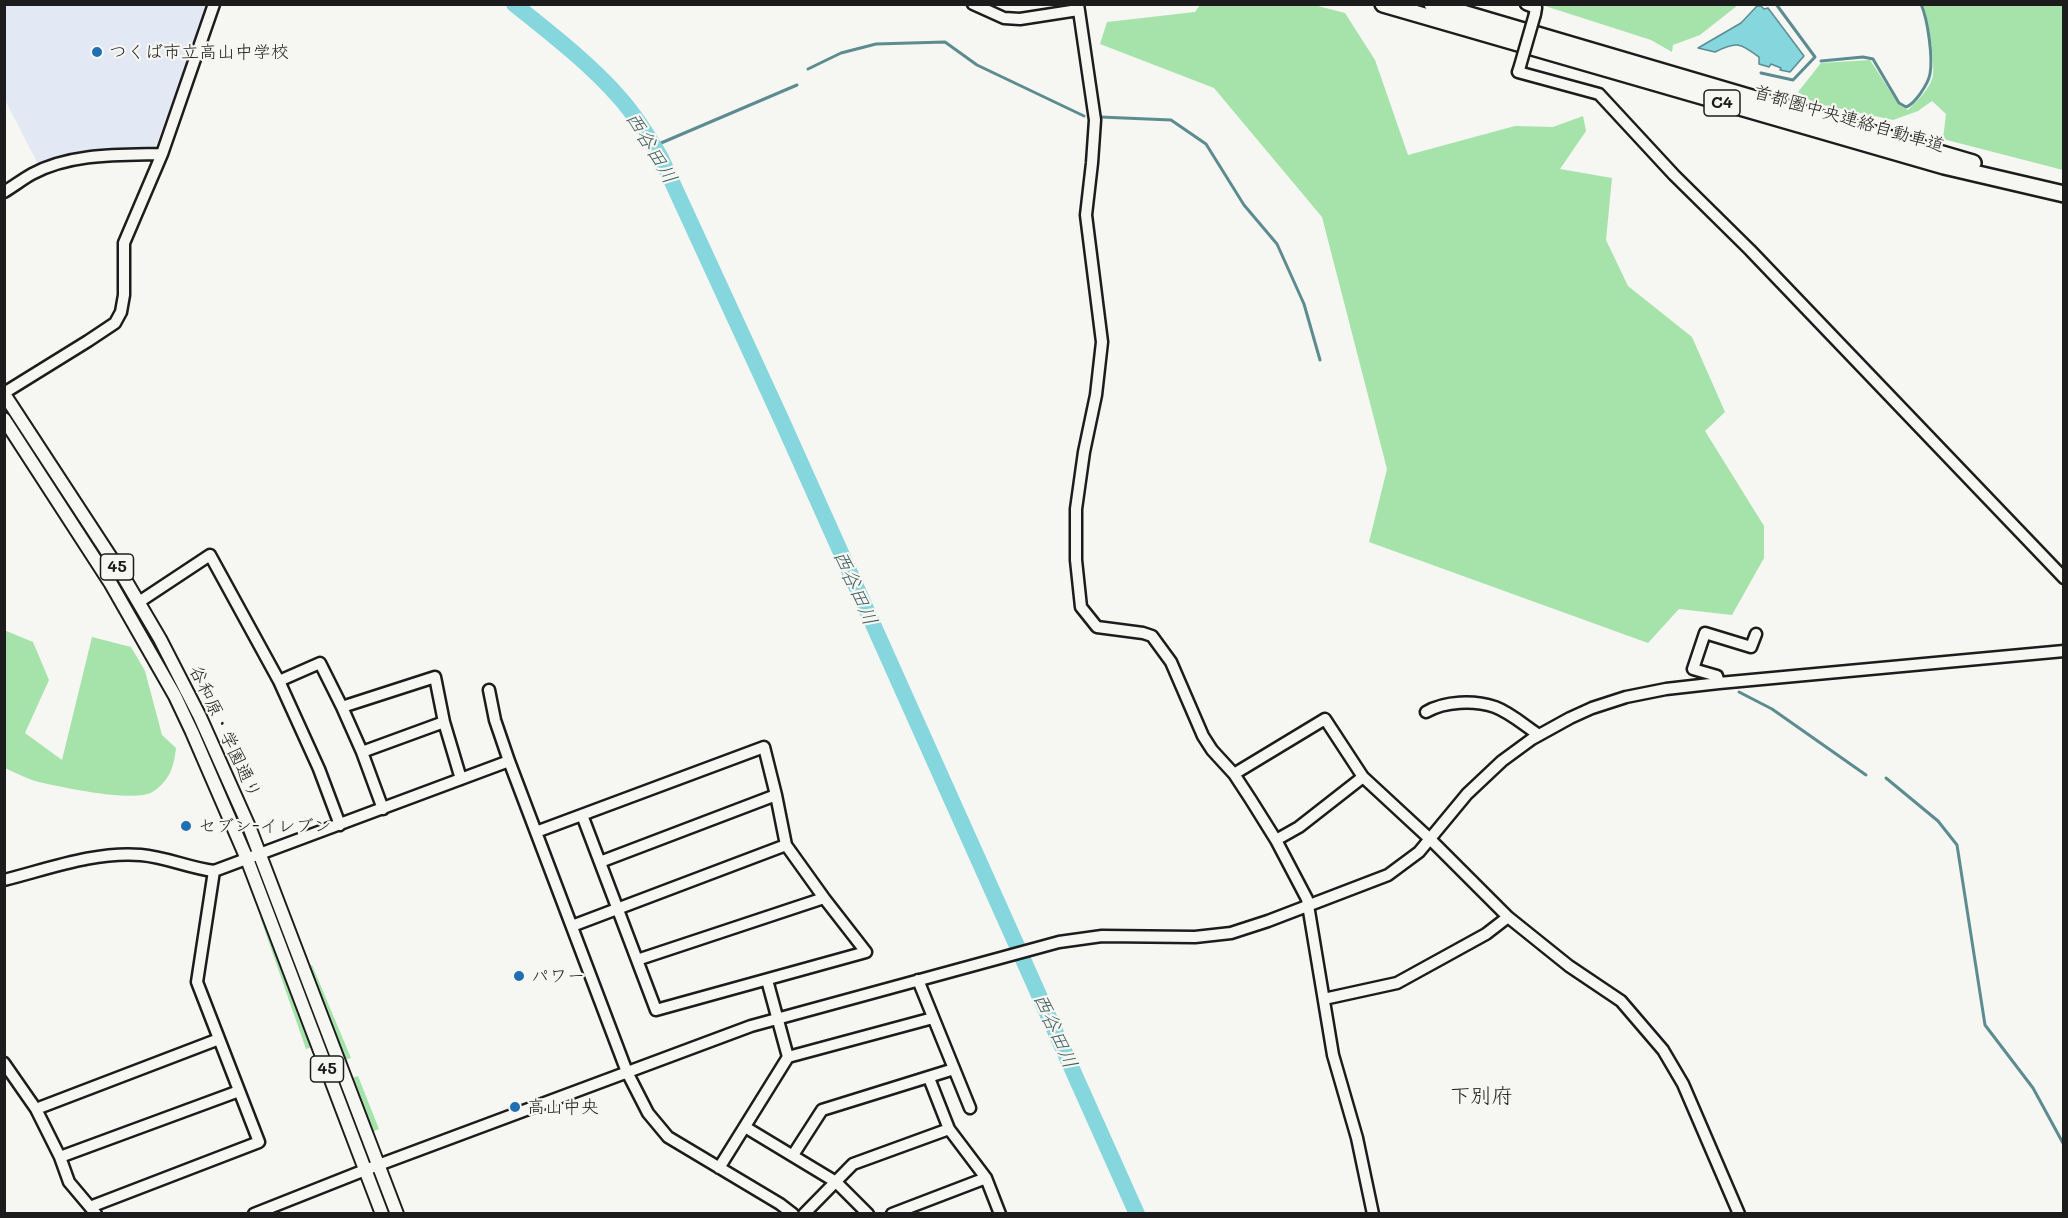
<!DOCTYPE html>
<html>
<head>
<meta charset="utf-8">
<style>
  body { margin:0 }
  #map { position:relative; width:2068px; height:1218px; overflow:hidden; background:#f6f6f2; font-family:Mali,sans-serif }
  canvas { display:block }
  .frame { position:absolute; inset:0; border:6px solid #1c1c1c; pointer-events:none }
</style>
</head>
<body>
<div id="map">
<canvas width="2068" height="1218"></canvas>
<div class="frame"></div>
</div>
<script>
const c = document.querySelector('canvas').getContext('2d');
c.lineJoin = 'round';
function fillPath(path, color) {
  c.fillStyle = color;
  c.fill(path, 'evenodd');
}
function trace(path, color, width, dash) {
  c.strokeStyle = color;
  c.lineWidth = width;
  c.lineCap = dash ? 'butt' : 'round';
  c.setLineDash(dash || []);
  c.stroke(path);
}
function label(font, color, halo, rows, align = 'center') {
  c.font = font + ' Mali,"Klee One",sans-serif';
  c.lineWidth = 4.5;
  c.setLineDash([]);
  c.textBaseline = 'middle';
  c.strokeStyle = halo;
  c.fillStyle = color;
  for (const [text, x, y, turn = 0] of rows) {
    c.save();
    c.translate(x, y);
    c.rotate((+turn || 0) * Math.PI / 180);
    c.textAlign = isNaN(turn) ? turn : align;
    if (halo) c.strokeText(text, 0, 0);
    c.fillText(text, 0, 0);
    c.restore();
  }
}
fillPath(new Path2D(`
  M4 5H208L154 151 40 168 5 100Z`), '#e3e9f4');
fillPath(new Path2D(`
  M1200 5 1310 4 1345 13 1375 60 1408 155 1515 126 1553 127 1583 116 1586 131 1560 169 1612 178 1606 240 1628 286 1692 337 1725 412 1705 431 1764 526V558L1732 615 1679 609 1648 643 1369 542 1387 469 1322 217 1214 88 1100 44 1107 22 1195 12Z
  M1542 5 1738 4V5L1700 35 1673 45 1672 52 1651 40Z
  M1923 5H2063V170L1943 139 1946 114 1932 101 1918 111 1893 120 1814 103 1798 92 1821 63 1870 60 1899 105 1908 110C1917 101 1931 88 1933 75 1935 62 1928 17 1923 5Z
  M4 630 33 642 49 680 25 733 62 760 92 637 131 647 145 671 162 735 176 748C174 766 170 780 154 791 136 804 62 787 39 782 27 779 16 773 5 768Z
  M262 916 312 1047 306 1049 260 917Z
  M312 965 351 1058 345 1060 309 966Z
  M358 1076 379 1129 372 1132 351 1078Z`), '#a5e3aa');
const water = new Path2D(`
  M1757 6H1761L1764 9 1768 8 1804 56 1790 72 1780 70 1781 68 1771 64 1769 67 1759 64V57C1739 43 1737 41 1715 52L1698 48 1741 23Z`);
fillPath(water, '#86d7dd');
trace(water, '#5c8c90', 1.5);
trace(new Path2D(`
  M1821 61 1863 57 1873 59 1899 103 1906 107C1915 104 1928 84 1930 74 1933 58 1928 20 1921 4
  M808 69 841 53 876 44 945 42 977 65 1084 116
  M1761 73 1793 80 1815 57 1776 4
  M1100 117 1171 120 1206 144 1244 205 1277 244 1304 304 1320 360
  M654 146 797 85
  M1739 692 1772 709 1866 775
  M1886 778 1938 821 1957 845 1985 1025 2033 1088 2064 1145`), '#5c8c90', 3);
trace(new Path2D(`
  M514 4C550 33 588 62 619 97 635 115 649 137 661 158L782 421 1137 1214`), '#86d7dd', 16);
const minor = new Path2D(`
  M973 4 1004 18 1020 19 1078 10
  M1078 4 1095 120 1092 163 1086 215 1102 342 1096 395 1084 452 1076 509V560L1081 607 1097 627 1143 633 1152 636 1171 662 1203 736 1212 750 1234 774 1251 800 1276 840 1307 899 1333 1055 1357 1138 1373 1214
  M1526 4 1536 8 1535 14
  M1520 66 1518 72 1599 94 1674 175 1750 250 2064 578
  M4 192C14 186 23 179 32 174 71 153 119 155 162 154
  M4 393 88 341 115 323 121 312 124 295V243L162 154 214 4
  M139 602 210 555 279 681
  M1719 683 1717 676 1693 669 1705 633 1751 647 1756 634
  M489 690 495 720 509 761
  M1426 712C1445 701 1474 700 1495 707 1511 713 1525 726 1539 735
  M362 752 444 722
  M1234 774 1325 719 1363 777 1430 839 1508 917 1569 966 1621 1001 1663 1050 1683 1084 1739 1214
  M383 809 362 752 342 707 435 677 444 722 461 779
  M582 815 656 1010 866 952 824 898
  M340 825 319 769 279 681 320 663 342 707
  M536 832 764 747 776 795 600 862
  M1276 840 1299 827 1363 777
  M4 880C48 869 96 851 141 855 166 857 189 868 214 871L509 761 627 1072 648 1113 668 1137 780 1204 793 1214
  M572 926 786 845 776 795
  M637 960 824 898 786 845
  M767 980 788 1057
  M918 980 970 1108
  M1324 999 1397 983 1486 934 1508 917
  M4 1063 36 1109 60 1157 69 1182 96 1214
  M929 1078 949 1129 986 1178 1000 1214
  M36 1109 219 1039
  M745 1127 836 1182 868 1214
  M793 1155 822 1110 954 1069
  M60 1157 239 1091
  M719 1168 788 1057 933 1018
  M90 1207 259 1142 197 982 214 871
  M254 1214 365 1170 751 1026 1059 942 1102 936 1195 937 1231 933 1268 921 1388 875 1419 852 1467 794 1502 761 1532 739 1570 718 1592 708 1626 697 1666 689 1719 683 2064 651
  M804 1214 853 1164 949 1129
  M892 1214 986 1178`);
const major = new Path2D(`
  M4 394 123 576 160 639 200 717 250 829 397 1214
  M4 419 111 584 175 696 192 732 247 859 382 1214`);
const highway = new Path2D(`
  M1383 4 1944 166 2064 194
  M1432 4 1973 163`);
trace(minor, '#1c1c1c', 15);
trace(major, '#1c1c1c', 16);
trace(highway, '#1c1c1c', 20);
trace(minor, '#f6f6f2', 10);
trace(major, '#f6f6f2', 12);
trace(highway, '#f6f6f2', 15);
const minorBridge = new Path2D(`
  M1520 66 1535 14`);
trace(minorBridge, '#1c1c1c', 15, []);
trace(minorBridge, '#f6f6f2', 10);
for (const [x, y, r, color] of [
  [97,52,6,"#1f6fb2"],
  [186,826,6,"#1f6fb2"],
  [519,976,6,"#1f6fb2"],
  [515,1107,6,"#1f6fb2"]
]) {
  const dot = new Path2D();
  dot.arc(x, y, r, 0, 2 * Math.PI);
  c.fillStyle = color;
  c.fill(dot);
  trace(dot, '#f6f6f2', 2);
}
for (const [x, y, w] of [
  [1722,103,36],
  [117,567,33],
  [327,1069,33]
]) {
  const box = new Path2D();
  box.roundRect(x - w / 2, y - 13, w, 26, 4.5);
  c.fillStyle = '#f6f6f2';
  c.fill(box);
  trace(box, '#1c1c1c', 1.5);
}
label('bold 16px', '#1c1c1c', null, [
  ["C4",1722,103],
  ["45",117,567],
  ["45",327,1069]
]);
label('18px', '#1c1c1c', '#f6f6f2', [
  ["つくば市立高山中学校",109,52],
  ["セブン-イレブン",198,826],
  ["パワー",531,976],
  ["高山中央",527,1107]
], 'left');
label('18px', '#1c1c1c', '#f6f6f2', [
  ["首都圏中央連絡自動車道",1849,119,16],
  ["谷和原・学園通り",225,732,65]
]);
label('italic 20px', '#415d60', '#f6f6f2', [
  ["西谷田川",651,148,59],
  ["西谷田川",855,588,66],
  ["西谷田川",1055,1031,66]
]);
label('21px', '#1c1c1c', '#f6f6f2', [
  ["下別府",1481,1097]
]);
</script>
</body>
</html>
